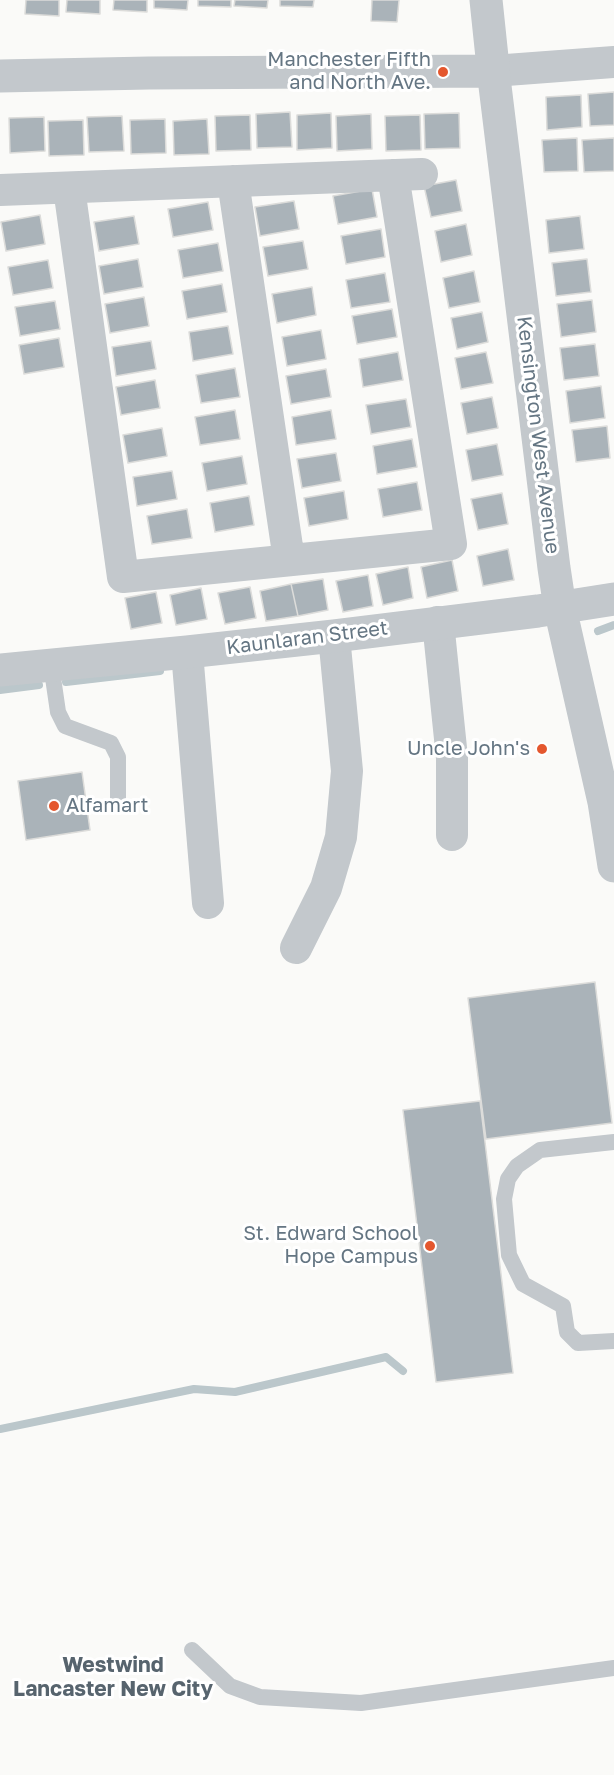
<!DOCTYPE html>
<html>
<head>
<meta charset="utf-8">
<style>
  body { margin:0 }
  canvas { display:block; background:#fafaf8 }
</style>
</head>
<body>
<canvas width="614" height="1775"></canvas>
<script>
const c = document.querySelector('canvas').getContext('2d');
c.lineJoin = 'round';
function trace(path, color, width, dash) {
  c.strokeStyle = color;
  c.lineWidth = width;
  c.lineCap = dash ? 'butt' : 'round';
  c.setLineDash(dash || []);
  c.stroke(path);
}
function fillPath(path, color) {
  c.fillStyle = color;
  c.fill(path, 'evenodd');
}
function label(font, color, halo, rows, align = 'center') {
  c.font = font + ' "Golos Text",sans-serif';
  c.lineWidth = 6;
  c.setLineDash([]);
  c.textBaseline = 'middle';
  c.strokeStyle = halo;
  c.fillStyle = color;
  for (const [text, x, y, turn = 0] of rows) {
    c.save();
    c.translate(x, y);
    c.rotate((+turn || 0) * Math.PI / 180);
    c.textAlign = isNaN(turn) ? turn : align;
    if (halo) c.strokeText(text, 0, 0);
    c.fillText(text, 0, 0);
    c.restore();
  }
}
trace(new Path2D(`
  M598 631 614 625
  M66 682 160 671
  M0 690 39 685
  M0 1429 194 1389 235 1392 386 1357 403 1371`), '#bbc7cb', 8);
const building = new Path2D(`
  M26 0H59V16L25 14Z
  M67 0H100V14L66 12Z
  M114 0H147V12L113 10Z
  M154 0H188L187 10 154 8Z
  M198 0H231V7L198 6Z
  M235 0H268L267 8 234 6Z
  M280 0H314L313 7 280 6Z
  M372 0H399L397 22 371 21Z
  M614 92V125L590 126 588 94Z
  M581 95 582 127 547 130 546 97Z
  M290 112 292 147 257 148 256 114Z
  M331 113 332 148 297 150V115Z
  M459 113 460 148 425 149 424 114Z
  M371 114 372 149 337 151 336 116Z
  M250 115 251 150 216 151 215 116Z
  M420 115 421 150 386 151 385 116Z
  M122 116 124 151 89 152 87 117Z
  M44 117 45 151 10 153 9 118Z
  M165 119 166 153 131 154 130 120Z
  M207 119 209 154 174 155 173 121Z
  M83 120 84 155 49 156 48 121Z
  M577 138 578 171 544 172 542 140Z
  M614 138V171L584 172 582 140Z
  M456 180 462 211 431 217 424 186Z
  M372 189 377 217 338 224 333 196Z
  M294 201 299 229 260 236 255 207Z
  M208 202 213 230 173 237 168 209Z
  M40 215 45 244 6 251 1 222Z
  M134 216 139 244 99 251 94 222Z
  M580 216 584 249 549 253 546 220Z
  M466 224 472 255 441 262 435 231Z
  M381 229 385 257 346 264 341 236Z
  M303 241 308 269 268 276 263 247Z
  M218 243 223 271 183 278 178 250Z
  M138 259 143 287 104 294 99 266Z
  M587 259 591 292 556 296 552 263Z
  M48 260 53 288 13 295 8 267Z
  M474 271 480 302 449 308 443 278Z
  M385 273 390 302 351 308 346 280Z
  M222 284 227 312 187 319 182 291Z
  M312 287 316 315 277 323 272 294Z
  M144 297 149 326 110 333 105 304Z
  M592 300 596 332 561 337 557 304Z
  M55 301 60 329 20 336 15 307Z
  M392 309 397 337 357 344 352 316Z
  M482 312 488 342 457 349 451 318Z
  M228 326 233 354 193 361 189 332Z
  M321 330 326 359 287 366 282 337Z
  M59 338 64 367 24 374 19 345Z
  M151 341 156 369 116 376 112 347Z
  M595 344 599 376 564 380 560 348Z
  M398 352 403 380 363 387 359 359Z
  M486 352 493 383 461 389 455 358Z
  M235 368 240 397 201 403 196 375Z
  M326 369 331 397 291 404 286 376Z
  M155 380 160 408 121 415 116 387Z
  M601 386 605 418 570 423 566 391Z
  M492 397 498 428 467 434 461 403Z
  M406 399 411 427 371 434 366 405Z
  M235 410 240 439 200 445 195 417Z
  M331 410 336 439 296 445 292 417Z
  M607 426 610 458 576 462 572 430Z
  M162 428 167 456 128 463 123 435Z
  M412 439 417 467 377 474 373 446Z
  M497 444 503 475 472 481 466 450Z
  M336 453 341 481 302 488 297 459Z
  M242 456 247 484 207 491 202 463Z
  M172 471 177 499 137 506 133 477Z
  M417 482 422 510 383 517 378 489Z
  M344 491 348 519 309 526 304 498Z
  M502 493 508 524 478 530 471 499Z
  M249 496 254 525 215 532 210 503Z
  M187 509 192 538 152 544 147 516Z
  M508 549 514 580 483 586 477 556Z
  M452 560 458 591 427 598 421 567Z
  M408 567 413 598 383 605 376 574Z
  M368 575 373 606 343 612 336 581Z
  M323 579 328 610 298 616 291 584Z
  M291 584 298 616 266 621 260 591Z
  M250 587 256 618 225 624 218 593Z
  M201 588 207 619 176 625 170 595Z
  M156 592 162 623 131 629 125 598Z
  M82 772 90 830 26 840 18 781Z
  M595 982 612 1123 486 1139 468 998Z
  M480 1101 513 1373 436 1382 403 1110Z`);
fillPath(building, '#aab3b9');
trace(building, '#dcdcda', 1.5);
trace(new Path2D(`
  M51 664 58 712 65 726 111 743 118 757V805
  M614 1142 540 1150 517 1166 508 1179 504 1199 509 1255 523 1284 563 1306 567 1332 578 1343 614 1341
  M192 1650 230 1686 260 1697 361 1703 614 1668`), '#c3c8cc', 16);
trace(new Path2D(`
  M493 71 614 62
  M233 181 289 560
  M69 188 123 577 451 544 393 175
  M0 190 422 174
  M438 622 452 758V835
  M187 652 208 903
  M296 948 326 888 341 837 347 771 334 636`), '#c3c8cc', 32);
trace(new Path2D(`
  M486 0 495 86 554 568 560 608 604 802 614 866
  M0 76 149 73 493 71
  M0 670 187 652 334 636 538 611 614 599`), '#c3c8cc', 33);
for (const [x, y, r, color] of [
  [443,72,6,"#e4572e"],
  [542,749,6,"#e4572e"],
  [54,806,6,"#e4572e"],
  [430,1246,6,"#e4572e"]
]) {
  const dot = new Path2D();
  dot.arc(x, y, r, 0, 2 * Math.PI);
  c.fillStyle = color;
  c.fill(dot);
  trace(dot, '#fff', 2);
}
label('20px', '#657683', '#fff', [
  ["Manchester Fifth",431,60],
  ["and North Ave.",431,83],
  ["Uncle John's",530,749],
  ["Alfamart",66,806,"left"],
  ["St. Edward School",418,1234],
  ["Hope Campus",418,1257]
], 'right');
label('20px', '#657683', '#fff', [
  ["Kensington West Avenue",538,435,83],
  ["Kaunlaran Street",307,638,-7]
]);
label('bold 21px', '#57646e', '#fff', [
  ["Westwind",113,1665],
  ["Lancaster New City",113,1689]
]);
</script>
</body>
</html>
